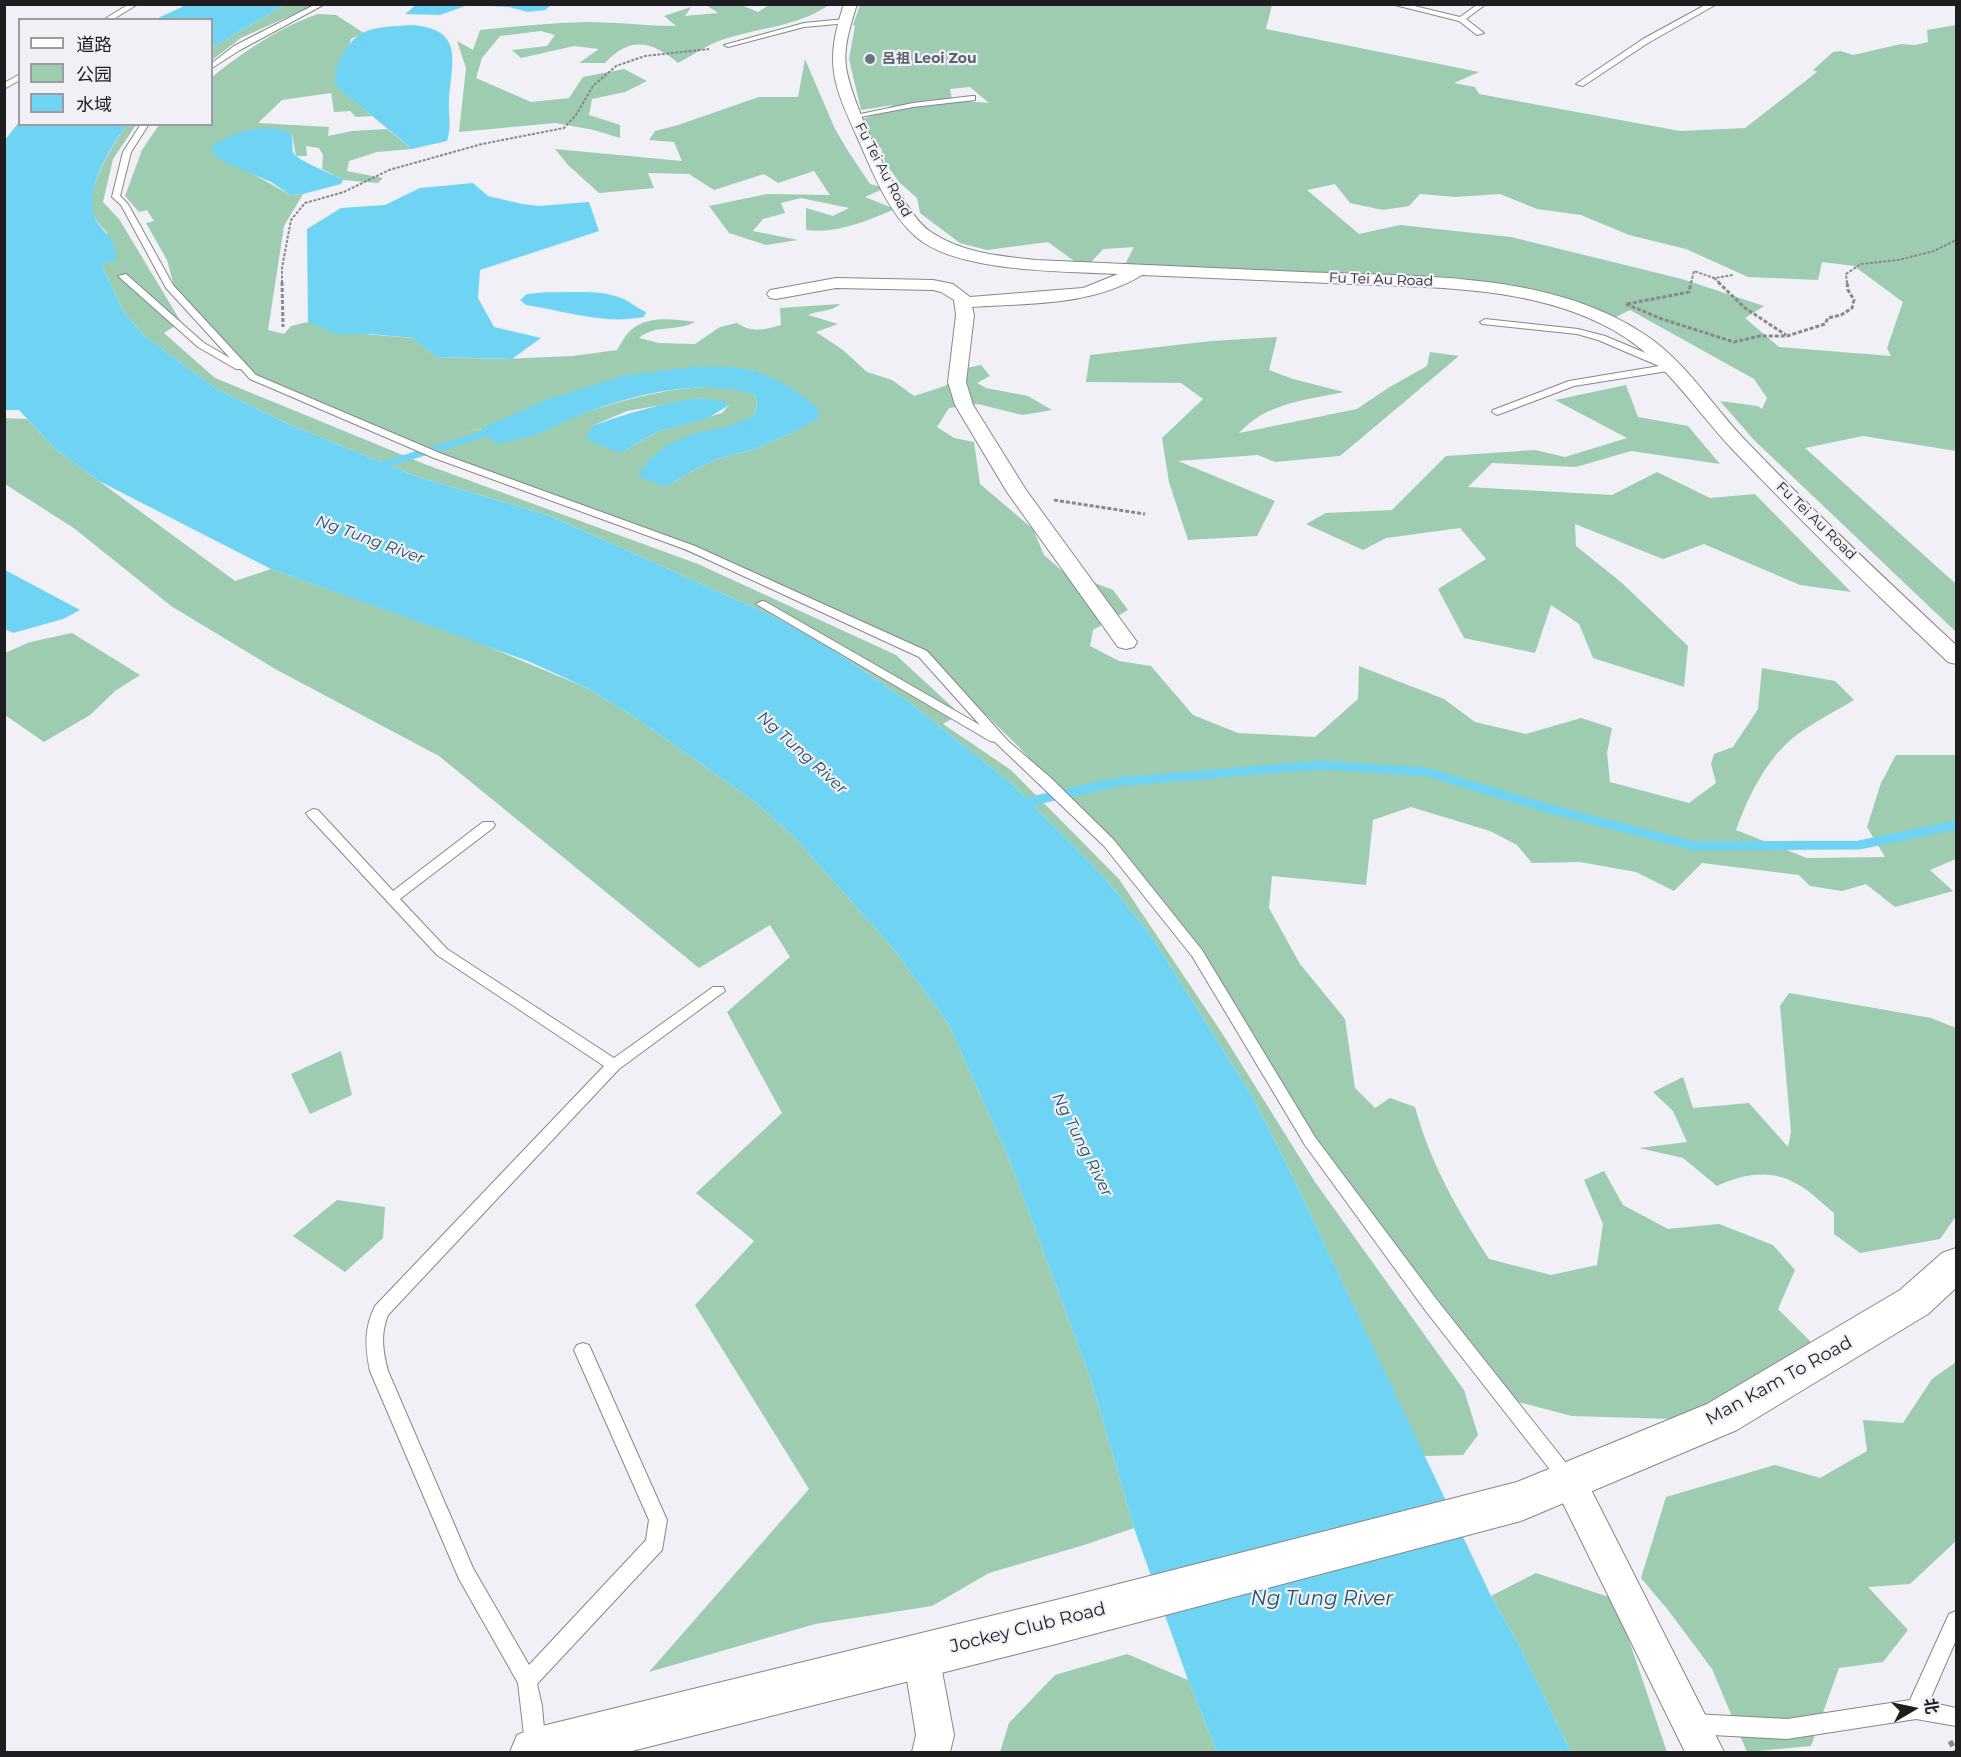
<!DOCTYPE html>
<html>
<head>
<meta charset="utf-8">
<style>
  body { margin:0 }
  #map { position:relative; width:1961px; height:1757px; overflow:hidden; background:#f0f0f6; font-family:Montserrat,"Noto Sans SC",sans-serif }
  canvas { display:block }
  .frame { position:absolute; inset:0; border:6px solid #1e1e20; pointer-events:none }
  .legend { position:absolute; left:18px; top:18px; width:195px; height:108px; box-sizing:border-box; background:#f0f0f6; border:2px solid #9c9ca0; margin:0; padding:8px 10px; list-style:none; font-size:18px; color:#1e1e20 }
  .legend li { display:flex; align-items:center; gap:12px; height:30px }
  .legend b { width:30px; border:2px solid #9c9ca0 }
  .north { position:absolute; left:1883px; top:1679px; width:60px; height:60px; -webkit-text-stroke:4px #f0f0f6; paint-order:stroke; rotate:81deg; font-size:16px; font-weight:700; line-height:24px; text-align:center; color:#1e1e20 }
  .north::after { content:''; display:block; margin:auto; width:21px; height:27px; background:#1e1e20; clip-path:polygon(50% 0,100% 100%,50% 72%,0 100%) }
</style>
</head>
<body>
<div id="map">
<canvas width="1961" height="1757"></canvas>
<div class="frame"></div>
<ul class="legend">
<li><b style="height:8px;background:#fff"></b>道路</li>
<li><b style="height:16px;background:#9dccb0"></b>公园</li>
<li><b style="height:16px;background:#6fd4f4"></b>水域</li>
</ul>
<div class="north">北</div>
</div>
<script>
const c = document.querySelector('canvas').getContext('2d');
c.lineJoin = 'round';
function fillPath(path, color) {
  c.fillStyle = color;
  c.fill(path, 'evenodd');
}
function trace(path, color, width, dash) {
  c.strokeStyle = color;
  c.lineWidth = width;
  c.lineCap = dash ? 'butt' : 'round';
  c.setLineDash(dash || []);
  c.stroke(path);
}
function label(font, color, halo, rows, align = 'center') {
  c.font = font + ' Montserrat,"Noto Sans SC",sans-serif';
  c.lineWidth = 4.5;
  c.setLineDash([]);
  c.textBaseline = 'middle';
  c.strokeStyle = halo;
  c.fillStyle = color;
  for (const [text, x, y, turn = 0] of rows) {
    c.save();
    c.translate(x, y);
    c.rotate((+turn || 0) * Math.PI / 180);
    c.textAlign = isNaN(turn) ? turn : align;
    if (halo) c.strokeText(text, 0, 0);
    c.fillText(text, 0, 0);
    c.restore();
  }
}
fillPath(new Path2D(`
  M284 5H314L241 38 212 60V48Z
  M706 5H741L758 12 769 5H829C795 28 757 27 719 41 705 46 692 56 678 63 652 41 630 36 605 63H579L599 49 574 46 521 58 512 50 547 46 555 35 541 31 500 36 482 58 476 78 531 102 569 98 583 77 624 69 647 81 625 92 592 99 589 115 620 125V138L594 130 555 123 459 132 466 68 457 41 473 50 480 30C516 26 552 23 587 22 617 22 646 26 676 26L664 16 691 7 685 16 718 13Z
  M860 5H1272L1266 29 1479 72 1454 83 1475 87 1479 94 1680 131 1745 128 1817 72 1813 70 1833 52 1840 51 1853 55 1901 44 1915 45 1928 42 1927 30 1956 25V451L1863 436 1805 448 1956 584V632L1754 440 1720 401 1758 406 1762 409 1767 398 1754 379 1630 310 1608 321 1563 302 1463 280 1120 274 1134 247 1103 249 1085 269 1048 242 987 250 960 243 920 213 917 198 899 182 885 162 881 148 867 144 863 119 881 112 893 105 861 110 849 59 855 26 853 25ZM970 87 989 103 952 100 950 89ZM1335 184 1350 203 1383 210 1409 206 1420 194 1456 197 1500 194 1537 209 1581 215 1629 235 1686 249 1748 277 1818 280 1822 262 1854 266 1903 302 1887 348 1891 356 1779 347 1745 318 1764 306 1682 279 1511 237 1400 225 1359 234 1307 190Z
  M318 14 336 15 364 33 351 39 338 87 372 116 356 117 350 111 334 112 331 93 282 100 258 123 329 127 328 136 352 131 387 129 412 149 377 152 349 161 347 171 383 178 378 183 343 180 322 169 323 155 319 148 306 146 307 156H296L292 134 217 158 239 166 290 195 303 194 284 226 268 330 284 334 291 326 308 322 340 332 413 338 436 357 503 359 573 356 617 350C621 344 625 335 631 330 647 315 675 319 695 322 677 332 655 324 639 338L659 343 695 344 720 327 737 323C752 333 764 330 781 325L780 308 840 304C832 312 818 310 808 315L838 324 816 332 843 350 867 372 892 380 914 396 945 386 966 368 981 365 990 376 977 383 986 388 1028 396 1052 410 1022 415 978 404 949 408 937 427 954 438 974 442 980 484 1033 529 1044 555 1061 570 1113 590 1128 610 1093 630 1090 646 1119 661 1151 666 1193 715 1238 733 1315 737 1358 699 1359 666 1444 699 1475 722 1526 734 1581 718 1612 728 1607 753 1610 782 1689 803 1716 783 1711 764 1714 754 1733 747 1758 709 1762 668 1835 681 1854 700C1834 712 1812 723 1794 737 1765 761 1749 795 1736 830L1807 858 1885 857 1867 827 1881 783 1896 755H1956V859L1930 870 1953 891 1895 907 1866 884 1842 891 1810 886 1799 875 1702 863 1674 891 1636 872 1580 862 1532 863 1517 845 1490 831 1411 807 1373 820 1366 885 1272 876 1269 908 1300 964 1345 1019 1355 1088 1375 1108 1390 1098 1415 1107C1431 1165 1457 1209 1489 1259L1551 1275 1597 1265 1603 1224 1584 1180 1604 1171 1623 1205 1668 1229 1719 1224 1773 1245 1795 1270 1778 1309 1816 1347 1754 1381 1673 1419 1572 1416 1503 1398 1299 1123 1159 905 1018 746 923 654 614 520 438 456 253 377 176 293 167 260 146 223 154 221 147 210 139 212 125 196 142 150 159 125 212 124V77C243 52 280 27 318 14ZM752 370 818 415 790 434 752 450 717 459 690 472 666 487 754 416 757 402 755 395C690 367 566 420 501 443L480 429 451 435ZM702 398 729 405 722 413 657 432 626 450 592 426 627 411Z
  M805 59 835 129 848 151 870 184 885 188 865 197 895 209C866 221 838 234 806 230V208L833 216 849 208 801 198 781 203 785 213 763 219 753 231 798 240 766 245 729 233 709 206 767 194 830 195 814 171 778 183 764 174 714 190 689 174 648 173 654 188 599 193 568 165 555 149 682 161 674 142 649 140 655 131 678 125 759 97H798Z
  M127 125H136L113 159 103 202 119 219 181 322 164 333 215 378 427 465 698 564 896 655 960 714 943 724 1011 770 1119 879 1222 1033 1315 1182 1464 1390 1478 1435 1463 1455 1424 1456 1288 1167 1251 1094 1150 934 1104 877 1011 783 909 702 826 645 775 617 548 515 418 477 288 424 215 388 146 337 124 313 102 265 107 233C101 226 94 219 92 210 88 185 113 144 127 125Z
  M1277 337 1269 370 1293 379 1344 392C1306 400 1266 403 1239 433L1357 409 1388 388 1427 366 1430 352 1459 356 1340 456 1275 462 1258 455 1178 461 1275 501 1257 536 1188 540 1169 482 1162 438 1203 399 1181 383 1086 382 1090 355 1211 341Z
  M1626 385 1638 417 1688 426 1720 464 1631 451 1576 467 1492 463 1468 487 1612 495 1657 472 1710 498 1755 494 1851 592 1800 585 1704 544 1663 559 1575 524 1576 546 1622 583 1688 646 1684 687 1593 658 1579 624 1551 605 1535 653 1464 638 1438 589 1486 559 1460 528 1386 538 1363 550 1306 524 1326 513 1392 510 1446 456 1535 450 1565 457 1627 438 1555 400Z
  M4 418 27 419 54 448 235 581 271 569 477 642 587 688 636 718 755 802 795 838 891 946 948 1023 1008 1156 1091 1380 1134 1528 1084 1545 989 1573 932 1606 815 1624 649 1672 809 1489 695 1305 754 1241 696 1193 782 1113 727 1012 790 957 770 925 699 968 439 756 277 670 171 606 75 529 5 484Z
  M72 633 140 675 115 691 90 715 44 742 5 715V653L30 642Z
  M1789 993 1931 1018 1956 1028V1216L1940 1239 1860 1253 1834 1234V1213C1821 1203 1808 1188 1793 1182 1768 1169 1741 1175 1717 1186L1683 1158 1639 1148 1687 1142 1673 1111 1653 1092 1683 1077 1693 1108 1749 1103 1788 1147 1791 1132 1780 1006Z
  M341 1051 352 1095 310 1114 291 1074Z
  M337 1200 385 1207 383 1238 345 1272 293 1236Z
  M1956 1362V1541L1910 1584 1868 1587 1908 1630 1883 1662 1839 1668 1811 1746 1747 1752 1712 1669 1668 1610 1641 1578 1666 1497 1775 1465 1820 1478 1867 1451 1863 1420 1903 1423 1932 1379Z
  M1536 1573 1615 1599 1667 1752H1571L1518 1643 1491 1596Z
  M1127 1654 1188 1680 1217 1752H1000L1009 1723 1055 1675Z`), '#9dccb0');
fillPath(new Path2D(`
  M186 5V4L284 5 212 48V20L156 19Z
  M416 5V4L551 5 545 10 528 12 509 7 468 5 440 15 405 14Z
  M410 25C465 28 452 61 449 99 448 114 452 127 447 141L412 149 336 86C334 74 336 68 341 58 357 25 377 28 410 25Z
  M19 122 20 124 127 125C110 147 80 196 98 223 106 235 119 244 116 260L102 265 124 313 146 337 215 388 288 424 418 477 548 515 775 617 826 645 909 702 1011 783 1104 877 1150 934 1251 1094 1288 1167 1491 1596 1518 1643 1571 1752H1217L1188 1680 1134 1528 1091 1380 1008 1156 948 1023 891 946 795 838 755 802 636 718 587 688 528 661 271 569 99 481 54 448 19 410H5V140Z
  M259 128 279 129 291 133C293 139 292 146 293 152 295 160 333 174 343 180L341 184 303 194 290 195 271 182 216 158 211 147C227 135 240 132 259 128Z
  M473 183 488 196 522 204 539 206 589 202 599 231 480 270 478 298 494 327 541 338 512 359 436 357 413 338 371 334H337L308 322 307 229 341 208 385 205 420 188Z
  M549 292C572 293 599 289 621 298 630 301 636 308 646 312L644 317C604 325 566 311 526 305L520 300 527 294Z
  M699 366C716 367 735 366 751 370 775 377 803 393 820 411L817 419 790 434 752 450 717 459 690 472 666 487 638 476 649 460 668 444 693 434 730 426 754 416 757 403 755 395C697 376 625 397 570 419 558 424 545 432 532 436 521 439 508 441 496 444L480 429 546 400 622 376Z
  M702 398 726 402 729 405 708 418 657 432 624 451 617 452 586 439 592 426C628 413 664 402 702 398Z
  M5 570 80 610 63 619 13 633 5 629Z`), '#6fd4f4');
trace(new Path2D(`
  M379 466 494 431`), '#6fd4f4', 7);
trace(new Path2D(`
  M1018 804 1117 782 1320 765 1427 772 1550 809 1694 846 1859 845 1956 825`), '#6fd4f4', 9);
const service = new Path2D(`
  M129 4H138L112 20H103Z
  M316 4H325L240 50 212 68V63L234 46Z
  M1391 4H1406L1460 17 1478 4H1486L1466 19 1484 33 1477 35 1459 21Z
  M1707 4H1717L1648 43 1583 86 1576 84 1643 39Z
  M845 19H848V23L804 27 728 47 724 45 804 23Z
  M20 74V80L4 89V83Z
  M972 96H975V100L913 107 855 118 851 116 913 103Z
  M141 124H149L131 152 120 196 128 204 173 285 256 375 442 454 695 546 927 651 1008 741 1051 778 1114 840 1202 950 1315 1137 1437 1300 1574 1473 1577 1479 1574 1485 1568 1487 1562 1485 1425 1310 1305 1145 1192 956 1104 846 995 742 990 741 756 604 762 601 766 602 980 725 919 657 687 550 434 458 250 379 241 369H236L198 347 118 276 126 274 204 343 230 358 166 288 121 205 112 197 123 152Z
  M1485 319 1578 329 1605 336 1679 367 1674 370 1574 386 1497 415 1492 412 1493 410 1569 381 1659 366 1598 340 1577 334 1482 324 1480 322Z
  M313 809 318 810 393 891 483 822H493L495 825 493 828 400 899 447 949 614 1058 713 987H723L725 991 619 1069 388 1315C380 1335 383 1351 388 1371L473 1568 529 1665 646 1540 649 1520 574 1350 577 1345 583 1343 589 1345 667 1520 662 1550 537 1684 542 1706 546 1752H526L518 1683 459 1579 370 1371C365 1346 364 1329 375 1306L604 1066 437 955 308 816 306 813Z
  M1956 1611V1640L1929 1702 1956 1708V1726L1916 1719 1787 1739 1694 1734 1687 1731 1684 1724 1687 1717 1694 1714 1787 1719 1910 1700 1949 1614Z`);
const minor = new Path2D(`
  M844 4H857C851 24 843 46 846 67 851 103 901 213 931 232 962 253 1000 256 1036 260 1125 264 1213 268 1302 272 1412 277 1548 270 1644 334 1686 361 1712 406 1746 441 1814 512 1885 579 1956 645V664L1948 662C1875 593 1803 523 1734 451 1694 409 1665 359 1613 330 1535 286 1438 288 1352 284 1282 281 1212 278 1142 275 1092 306 1029 303 972 307L974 315 966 382 973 405 1026 490 1137 642 1134 647 1126 649 1118 647 1007 492 955 405 948 382 956 315 954 300 941 292 933 290 836 288 776 299 770 298 767 294 770 290 776 289 836 278 933 280 953 284 970 297 1083 288 1118 274C1064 271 956 273 915 236 888 212 872 171 858 139 833 84 824 63 844 4Z
  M1569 1466 1581 1470 1724 1752H1685L1552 1481 1557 1470Z
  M921 1638 934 1643 939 1655 954 1735 950 1752H912L916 1735 903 1655 908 1643Z`);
const primary = new Path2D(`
  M1956 1248V1288L1928 1314 1737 1430 1521 1521 1056 1644 628 1752H510L517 1735 534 1728 1056 1600 1517 1482 1707 1404 1900 1290 1942 1253Z`);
trace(service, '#87878d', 2);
trace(minor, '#87878d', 2);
trace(primary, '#87878d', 2);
trace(new Path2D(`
  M1714 278 1720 283
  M282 283V268L291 220 305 203 344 192 389 170 482 144 564 128 576 115 593 86 616 66 645 56 709 49
  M1691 283 1694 271 1714 278 1733 275
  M1847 283 1846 274 1861 264 1898 260 1934 251 1956 240`), '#89898d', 2, [3, 1.5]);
trace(new Path2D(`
  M282 282 283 327
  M1718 282 1745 308 1786 335
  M1626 304 1662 319 1734 342 1760 336H1787L1825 324 1828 318 1841 315 1852 308 1854 300 1848 290 1847 282
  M1627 304 1689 292 1691 282
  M1054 500 1145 514`), '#89898d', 3, [4, 2]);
trace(new Path2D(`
  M1950 1741 1956 1752`), '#89898d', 5, [6, 4]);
fillPath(service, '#fff');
fillPath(minor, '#fff');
fillPath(primary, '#fff');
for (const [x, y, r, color] of [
  [870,59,6,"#6b7280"]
]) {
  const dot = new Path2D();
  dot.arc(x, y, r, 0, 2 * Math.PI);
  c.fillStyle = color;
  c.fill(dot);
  trace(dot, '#f0f0f6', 2);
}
label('bold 14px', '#5b616d', '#f0f0f6', [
  ["呂祖 Leoi Zou",882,59]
], 'left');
label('14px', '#1e1e20', '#f0f0f6', [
  ["Fu Tei Au Road",883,170,62],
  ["Fu Tei Au Road",1381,280,2],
  ["Fu Tei Au Road",1816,521,44]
]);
label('italic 16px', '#275361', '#f0f0f6', [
  ["Ng Tung River",370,540,20],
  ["Ng Tung River",802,753,42],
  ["Ng Tung River",1082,1145,63]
]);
label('18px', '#1e1e20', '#f0f0f6', [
  ["Man Kam To Road",1779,1381,-29],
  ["Jockey Club Road",1028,1628,-14]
]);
label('italic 20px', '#275361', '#f0f0f6', [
  ["Ng Tung River",1322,1599]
]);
</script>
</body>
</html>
